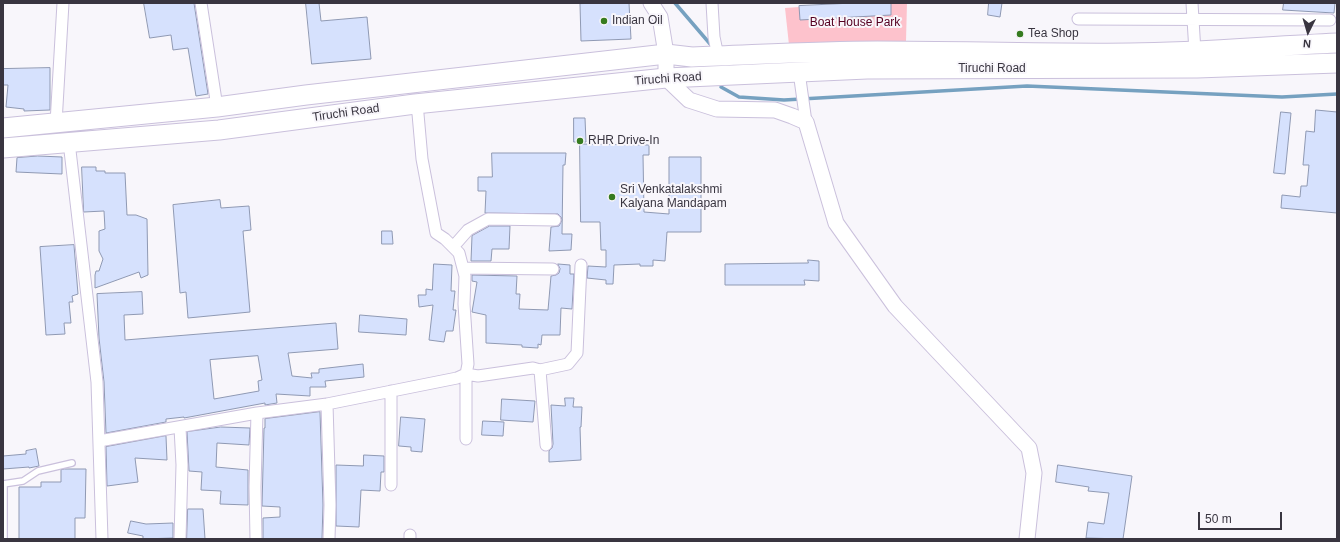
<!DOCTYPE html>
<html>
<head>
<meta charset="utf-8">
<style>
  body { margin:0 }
  #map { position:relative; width:1340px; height:542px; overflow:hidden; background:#f8f6fb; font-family:Helvetica,sans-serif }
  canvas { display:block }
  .frame { position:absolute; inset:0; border:4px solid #393540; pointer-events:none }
  .north { position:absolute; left:1288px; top:12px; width:40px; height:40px; -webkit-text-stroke:3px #f8f6fb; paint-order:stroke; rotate:185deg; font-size:11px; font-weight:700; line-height:16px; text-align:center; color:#393540 }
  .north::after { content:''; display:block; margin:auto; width:14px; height:18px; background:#393540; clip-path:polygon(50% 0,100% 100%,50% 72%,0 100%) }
  .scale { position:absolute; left:1198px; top:512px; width:84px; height:18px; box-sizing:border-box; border:2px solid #393540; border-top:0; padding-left:5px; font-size:12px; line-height:14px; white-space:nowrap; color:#393540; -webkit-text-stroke:3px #f8f6fb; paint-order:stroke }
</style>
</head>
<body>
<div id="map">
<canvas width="1340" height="542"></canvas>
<div class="frame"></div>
<div class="north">N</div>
<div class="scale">50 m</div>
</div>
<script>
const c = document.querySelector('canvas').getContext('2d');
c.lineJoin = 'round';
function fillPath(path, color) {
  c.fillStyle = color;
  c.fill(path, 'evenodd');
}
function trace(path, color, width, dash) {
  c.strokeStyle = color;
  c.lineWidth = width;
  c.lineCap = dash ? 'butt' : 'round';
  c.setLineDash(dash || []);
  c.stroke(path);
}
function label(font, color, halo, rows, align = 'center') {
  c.font = font + ' Helvetica,sans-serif';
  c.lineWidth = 4;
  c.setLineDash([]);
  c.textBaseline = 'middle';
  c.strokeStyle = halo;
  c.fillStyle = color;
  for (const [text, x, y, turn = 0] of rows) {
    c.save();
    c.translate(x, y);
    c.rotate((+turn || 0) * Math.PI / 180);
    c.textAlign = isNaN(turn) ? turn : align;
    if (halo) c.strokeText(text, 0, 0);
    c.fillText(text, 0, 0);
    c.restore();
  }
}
fillPath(new Path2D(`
  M856 3H907L906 41 789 45 785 8Z`), '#fdc2cc');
trace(new Path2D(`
  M675 3 711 45
  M721 87 739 97 784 100 1027 86 1282 97 1337 94`), '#76a1c0', 3.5);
const building = new Path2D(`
  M144 3H194L208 94 196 96 188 48 173 50 171 35 150 38Z
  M306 3H319L321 21 367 17 371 59 312 64Z
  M629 3 631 39 581 41 580 4Z
  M853 3H891V15L800 20 799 6Z
  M989 3H1002L1000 17 988 15Z
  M1284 3H1335L1334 13 1283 10Z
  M50 68V110L24 111V109L6 107 8 85H3V69Z
  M1316 110 1337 112V213L1281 208 1282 195 1300 197 1301 186H1307L1309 165H1303L1306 131 1314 132Z
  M1281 112 1291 113 1285 174 1274 173Z
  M574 118H585L586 142H574Z
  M580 144 649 145V155H643L644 212 669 214V157H701V232H667L665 261 653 260V266H640V264L614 265 613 284H606V280L587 278 588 266 606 267V250H601L600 222H581Z
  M492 153H566L565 165H563L562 234H572L571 250 549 251 551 227 559 226 562 220 561 217 558 214 485 213 486 191H478V177H492Z
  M38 156 62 157V174L16 172 17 158Z
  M82 167H96V171H105V173H125L127 215H136L147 219 148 275 141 278 139 272 95 288V275L96 271H99L103 259 99 251V231L105 229 104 211 84 212Z
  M220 200 221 208 249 206 251 230 243 231 250 312 188 318 186 292 180 293 173 205Z
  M490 226H510L509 249H492L491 261H471L472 236Z
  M382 231H392L393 244H382Z
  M74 245 78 294 72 296 73 302H69L71 323H64L65 334 46 335 40 247Z
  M808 260 819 261V281L804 280 805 285H725V264L808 263Z
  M434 264 452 265 451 291H455L453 310H456L453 331H446L444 342 429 340 433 305 419 307 418 295H426V289L432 290Z
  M558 264 570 265V274H574L572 309 561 308 560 335H542L541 345 538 344V348L522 347V345L486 343V315L472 312 477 282 472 281V275L517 276 516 294H520L519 309 548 310 551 276 556 275 559 273 560 269Z
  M142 292 143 314 124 315 125 340 336 323 338 349 288 353 292 376 312 378 311 373H319V369L363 364 364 377 325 381 326 387H310V396L276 394 277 403 265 405V403L184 418V417L166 419V422L106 433 104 382 99 338 97 294ZM258 356 262 380 258 381 259 391 214 399 210 360Z
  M360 315 407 319 406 335 359 332Z
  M565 398H574L573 407H582L581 427H580L581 460 549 462V451L552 448 553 444 551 405 565 406Z
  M502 399 535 401 533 422 501 420Z
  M320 412 323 505 322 539H263V518L280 517V507L262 506 264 428H265V419Z
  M401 417 425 419 422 452 411 451V447L399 446Z
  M483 421 504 422 503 436 482 435Z
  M221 427 250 428 249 445 217 443 216 467 248 470V505L220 504 221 491 201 490 202 472 189 471 187 432Z
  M166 436 167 460 135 458 138 482 107 486 106 447Z
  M36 449 39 466 29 468V467L3 469V456L26 454V451Z
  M364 455 384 456V472H381L380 491 361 490 359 527 336 526V465L363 466Z
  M1058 465 1132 476 1123 539 1086 538 1088 522 1104 524 1109 493 1088 491 1089 487 1056 482Z
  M65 469H86L85 518H75V539H19V487H41V482H61V470Z
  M188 509H203L205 539H187Z
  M131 521 146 524 173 523V538L143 539V536L128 533Z`);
fillPath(building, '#d6e1fd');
trace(building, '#8f99b3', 1);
const lane = new Path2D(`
  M3 484 23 481 38 471 72 463
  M4 539V484`);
const street = new Path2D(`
  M201 3 217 107
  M712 3 714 37 718 56
  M1192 3 1195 52
  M1078 19 1330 20
  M799 72 806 122
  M56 123 63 3
  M69 142 97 382 102 539
  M453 247 468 230 488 219 555 220
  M463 268 553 269
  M540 370 568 364 577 353 581 265
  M327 404 330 505 329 539
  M180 428 182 465 180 539
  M466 439V374L478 376 533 368 540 370 546 445
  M99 441 257 413 327 404 457 378 466 374 468 364 464 304 465 276 459 253 445 239 436 233 422 159 418 114 415 104
  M391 485V391
  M256 539 255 487 257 413
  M410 539V535`);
const secondary = new Path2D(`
  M651 3 660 17 666 54V78L689 100 717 109 775 110 792 116 806 122 836 223 895 306 1029 448 1034 473 1027 539`);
const highway = new Path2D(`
  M3 128 217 107 306 95 666 54 692 57C753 55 815 51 877 51 961 51 1045 54 1130 53 1199 53 1268 46 1337 43
  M3 148 219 130 415 104 666 78 867 69 1197 68 1337 63`);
trace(lane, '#cac0dc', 8);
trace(street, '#cac0dc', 13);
trace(secondary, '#cac0dc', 17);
trace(highway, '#cac0dc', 21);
trace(lane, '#fff', 5.5);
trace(street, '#fff', 11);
trace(secondary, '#fff', 15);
trace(highway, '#fff', 19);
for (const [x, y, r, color] of [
  [604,21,4,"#367b1f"],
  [1020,34,4,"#367b1f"],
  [580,141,4,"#367b1f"],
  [612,197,4,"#367b1f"]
]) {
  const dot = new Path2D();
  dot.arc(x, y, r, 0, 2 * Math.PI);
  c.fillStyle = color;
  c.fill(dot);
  trace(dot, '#f8f6fb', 1.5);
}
label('12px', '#393540', '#f8f6fb', [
  ["Indian Oil",612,21],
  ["Tea Shop",1028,34],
  ["RHR Drive-In",588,141],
  ["Sri Venkatalakshmi",620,190],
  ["Kalyana Mandapam",620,204]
], 'left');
label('12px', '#550021', '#f8f6fb', [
  ["Boat House Park",855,23]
]);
label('12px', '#393540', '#f8f6fb', [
  ["Tiruchi Road",992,69],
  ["Tiruchi Road",668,79,-4],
  ["Tiruchi Road",346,113,-8]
]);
</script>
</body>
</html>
